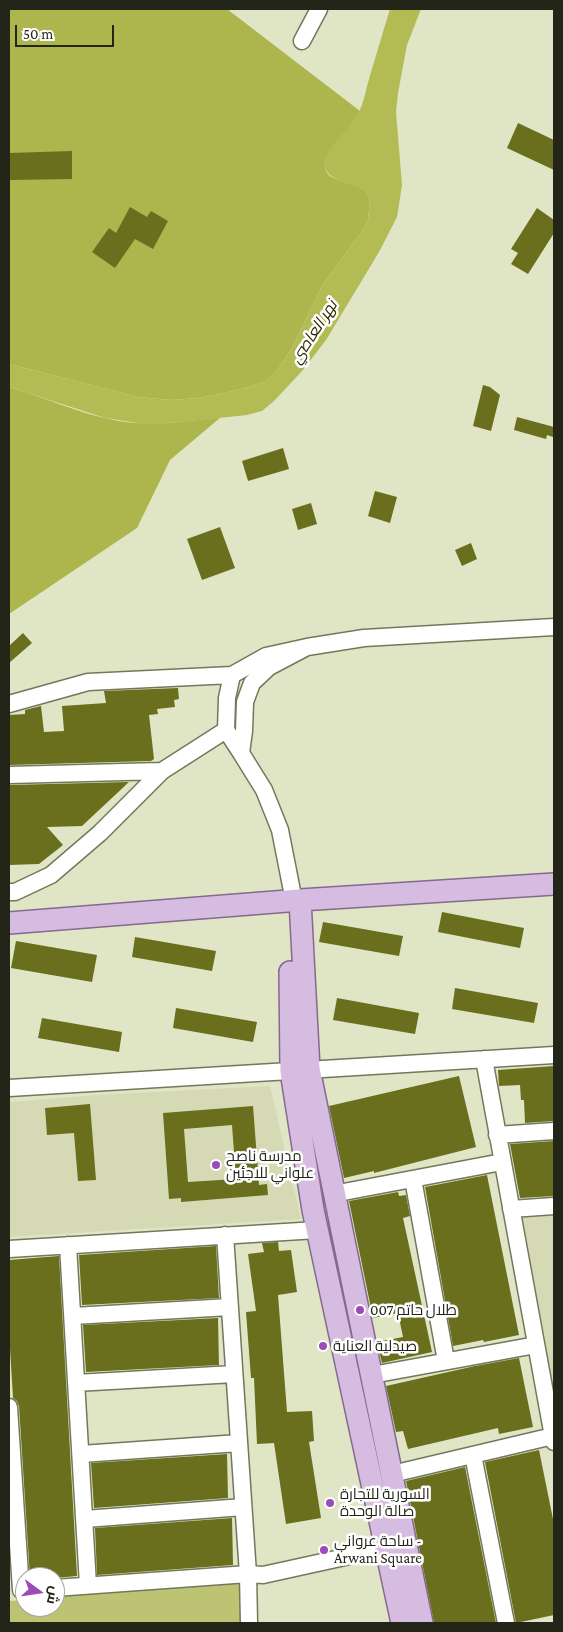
<!DOCTYPE html>
<html>
<head>
<meta charset="utf-8">
<style>
  body { margin:0 }
  #map { position:relative; width:563px; height:1632px; overflow:hidden; background:#e0e5c5; font-family:"Crimson Pro",Cairo,serif }
  canvas { display:block }
  .frame { position:absolute; inset:0; border:10px solid #242519; pointer-events:none }
  .north { position:absolute; left:15px; top:1567px; width:50px; height:50px; box-sizing:border-box; background:#fff; border:1px solid #a7a8a3; border-radius:50%; rotate:104deg; font-size:14px; font-weight:700; line-height:20px; text-align:center; color:#242519 }
  .north::after { content:''; display:block; margin:auto; width:18px; height:22px; background:#9b4bba; clip-path:polygon(50% 0,100% 100%,50% 72%,0 100%) }
  .scale { position:absolute; left:15px; top:25px; width:99px; height:22px; box-sizing:border-box; border:2px solid #242519; border-top:0; padding-left:6px; font-size:15px; line-height:18px; white-space:nowrap; color:#242519; -webkit-text-stroke:4px #fff; paint-order:stroke }
</style>
</head>
<body>
<div id="map">
<canvas width="563" height="1632"></canvas>
<div class="frame"></div>
<div class="north">ش</div>
<div class="scale">50 m</div>
</div>
<script>
const c = document.querySelector('canvas').getContext('2d');
c.lineJoin = 'round';
function fillPath(path, color) {
  c.fillStyle = color;
  c.fill(path, 'evenodd');
}
function trace(path, color, width, dash) {
  c.strokeStyle = color;
  c.lineWidth = width;
  c.lineCap = dash ? 'butt' : 'round';
  c.setLineDash(dash || []);
  c.stroke(path);
}
function label(font, color, halo, rows, align = 'center') {
  c.font = font + ' "Crimson Pro",Cairo,serif';
  c.lineWidth = 5;
  c.setLineDash([]);
  c.textBaseline = 'middle';
  c.strokeStyle = halo;
  c.fillStyle = color;
  for (const [text, x, y, turn = 0] of rows) {
    c.save();
    c.translate(x, y);
    c.rotate((+turn || 0) * Math.PI / 180);
    c.textAlign = isNaN(turn) ? turn : align;
    if (halo) c.strokeText(text, 0, 0);
    c.fillText(text, 0, 0);
    c.restore();
  }
}
fillPath(new Path2D(`
  M270 1086 301 1219 9 1237V1102L97 1095Z
  M554 1214V1398L519 1216Z`), '#d5dab4');
fillPath(new Path2D(`
  M242 1582 245 1623H9V1601L25 1600V1607H55V1597Z`), '#bcc474');
fillPath(new Path2D(`
  M9 9H227L360 111C356 117 353 123 349 128 341 138 315 160 329 175 334 180 357 185 366 190L370 200 368 220 363 230 323 284 292 348 276 372 266 381 249 387 224 393 198 398 171 400 138 397 9 364Z
  M9 387C47 398 87 417 126 422 158 426 189 421 221 417L170 460 137 528 9 614Z`), '#adb64d');
fillPath(new Path2D(`
  M390 9H421L407 45 398 93 396 112 402 185 397 217 379 252 326 340 303 370 274 401 262 411 247 415 160 424H144L105 418 9 387V364L138 397 171 400 198 398 224 393 249 387 266 381 276 372 292 348 323 284 363 230 368 220 370 200 366 190C354 184 327 181 325 166 323 147 351 129 359 112 364 102 366 89 369 79 376 55 383 32 390 9Z`), '#b3bc54');
fillPath(new Path2D(`
  M518 123 554 140V170L507 148Z
  M72 151V179L9 180V153Z
  M130 207 147 217 151 211 168 221 153 249 135 239 115 268 92 252 109 228 116 233Z
  M537 208 554 220V233L528 274 511 264 518 253 511 249Z
  M483 385 490 387 500 395 491 431 473 426Z
  M517 417 554 427 553 437 547 435 546 439 514 430Z
  M283 448 289 469 248 481 242 461Z
  M375 491 397 497 390 523 368 516Z
  M311 503 317 524 298 530 292 509Z
  M220 527 235 568 202 580 187 539Z
  M471 543 477 559 462 566 455 550Z
  M23 633 32 643 9 663V646Z
  M178 688 179 699 174 700 175 707 157 709 158 714 149 715 154 759 151 761 9 765V715L25 714V710L41 706 44 732 64 731 62 706 106 703 104 691Z
  M129 782 82 826 47 827 63 845 39 864 9 865V785Z
  M442 912 524 928 520 948 438 932Z
  M323 922 403 936 399 956 319 942Z
  M135 937 216 951 212 971 132 957Z
  M16 941 97 955 92 982 11 968Z
  M455 988 538 1003 534 1023 452 1009Z
  M337 998 419 1013 415 1034 333 1020Z
  M176 1008 257 1022 253 1042 173 1028Z
  M42 1018 122 1032 119 1052 38 1038Z
  M554 1066V1121L525 1123 524 1100H521L520 1085 499 1086 498 1070Z
  M459 1076 476 1147 374 1173V1171L344 1178 329 1106Z
  M90 1104 96 1180 78 1181 74 1133 47 1135 45 1108Z
  M253 1106 259 1185 267 1184 268 1195 181 1202V1198L169 1199 163 1113ZM232 1125 236 1179 188 1182 184 1129Z
  M554 1141V1196L520 1198 510 1144Z
  M487 1175 519 1335 484 1342 483 1340 453 1346 425 1187Z
  M398 1192 399 1196 406 1195 410 1216 403 1218 432 1352 382 1363 377 1342 403 1337 398 1313 373 1318 349 1201Z
  M278 1242 279 1251 291 1250 297 1292 278 1295 287 1412 312 1411 314 1441 309 1442 321 1518 286 1524 274 1443 257 1444 254 1378H251L246 1312 256 1311 248 1254 264 1252 262 1243Z
  M216 1246 219 1298 82 1305 79 1255Z
  M59 1256 77 1576 55 1578 30 1577 19 1406 17 1401 13 1398 9 1332V1260Z
  M218 1318 219 1365 86 1372 83 1325Z
  M519 1358 533 1427 499 1434 498 1428 408 1449 403 1431 396 1432 386 1386 475 1366Z
  M539 1450 554 1524V1615L516 1623 485 1462Z
  M227 1454 228 1498 94 1508 91 1463Z
  M465 1467 496 1623H434L406 1481Z
  M232 1518 233 1565 97 1575 95 1528Z`), '#696f1d');
const minor = new Path2D(`
  M302 41 319 9
  M307 647 269 667 252 683 245 702 244 731 241 753 226 730 227 698 232 675 266 656 307 647 364 638 554 627
  M9 704 88 682 232 675
  M241 753 264 790 280 830 292 891 289 902
  M9 775 162 771
  M9 892H15L51 875 100 833 162 771 226 730
  M484 1059 554 1442
  M9 1088 554 1055
  M497 1135 554 1131
  M413 1179 446 1361
  M333 1194 502 1162
  M511 1209 554 1206
  M225 1235 248 1574 249 1623
  M68 1245 88 1585
  M9 1249 317 1230
  M73 1316 230 1307
  M372 1375 536 1345
  M76 1383 234 1374
  M9 1407 21 1590
  M81 1454 239 1443
  M473 1455 506 1623
  M392 1474 553 1436
  M85 1519 243 1507
  M55 1588 248 1574 263 1575 386 1548`);
const major = new Path2D(`
  M300 900 309 1069 422 1623
  M9 923 300 900 554 884
  M290 972 291 1071 313 1210 402 1623`);
trace(minor, '#74785b', 19);
trace(major, '#856a8d', 24);
trace(minor, '#fff', 16);
trace(major, '#d5bce0', 21);
for (const [x, y, r, color] of [
  [216,1165,5,"#9b4bba"],
  [360,1310,5,"#9b4bba"],
  [323,1346,5,"#9b4bba"],
  [330,1503,5,"#9b4bba"],
  [324,1550,5,"#9b4bba"]
]) {
  const dot = new Path2D();
  dot.arc(x, y, r, 0, 2 * Math.PI);
  c.fillStyle = color;
  c.fill(dot);
  trace(dot, '#fff', 2);
}
label('15px', '#242519', '#fff', [
  ["مدرسة ناصح",226,1156],
  ["علواني للاجئين",226,1173],
  ["طلال حاتم 007",370,1310],
  ["صيدلية العناية",333,1346],
  ["السورية للتجارة",340,1494],
  ["صالة الوحدة",340,1511],
  ["ساحة عرواني -",334,1541],
  ["Arwani Square",334,1558]
], 'left');
label('italic 16px', '#2a2c00', '#fff', [
  ["نهر العاصي",314,332,-57]
]);
</script>
</body>
</html>
